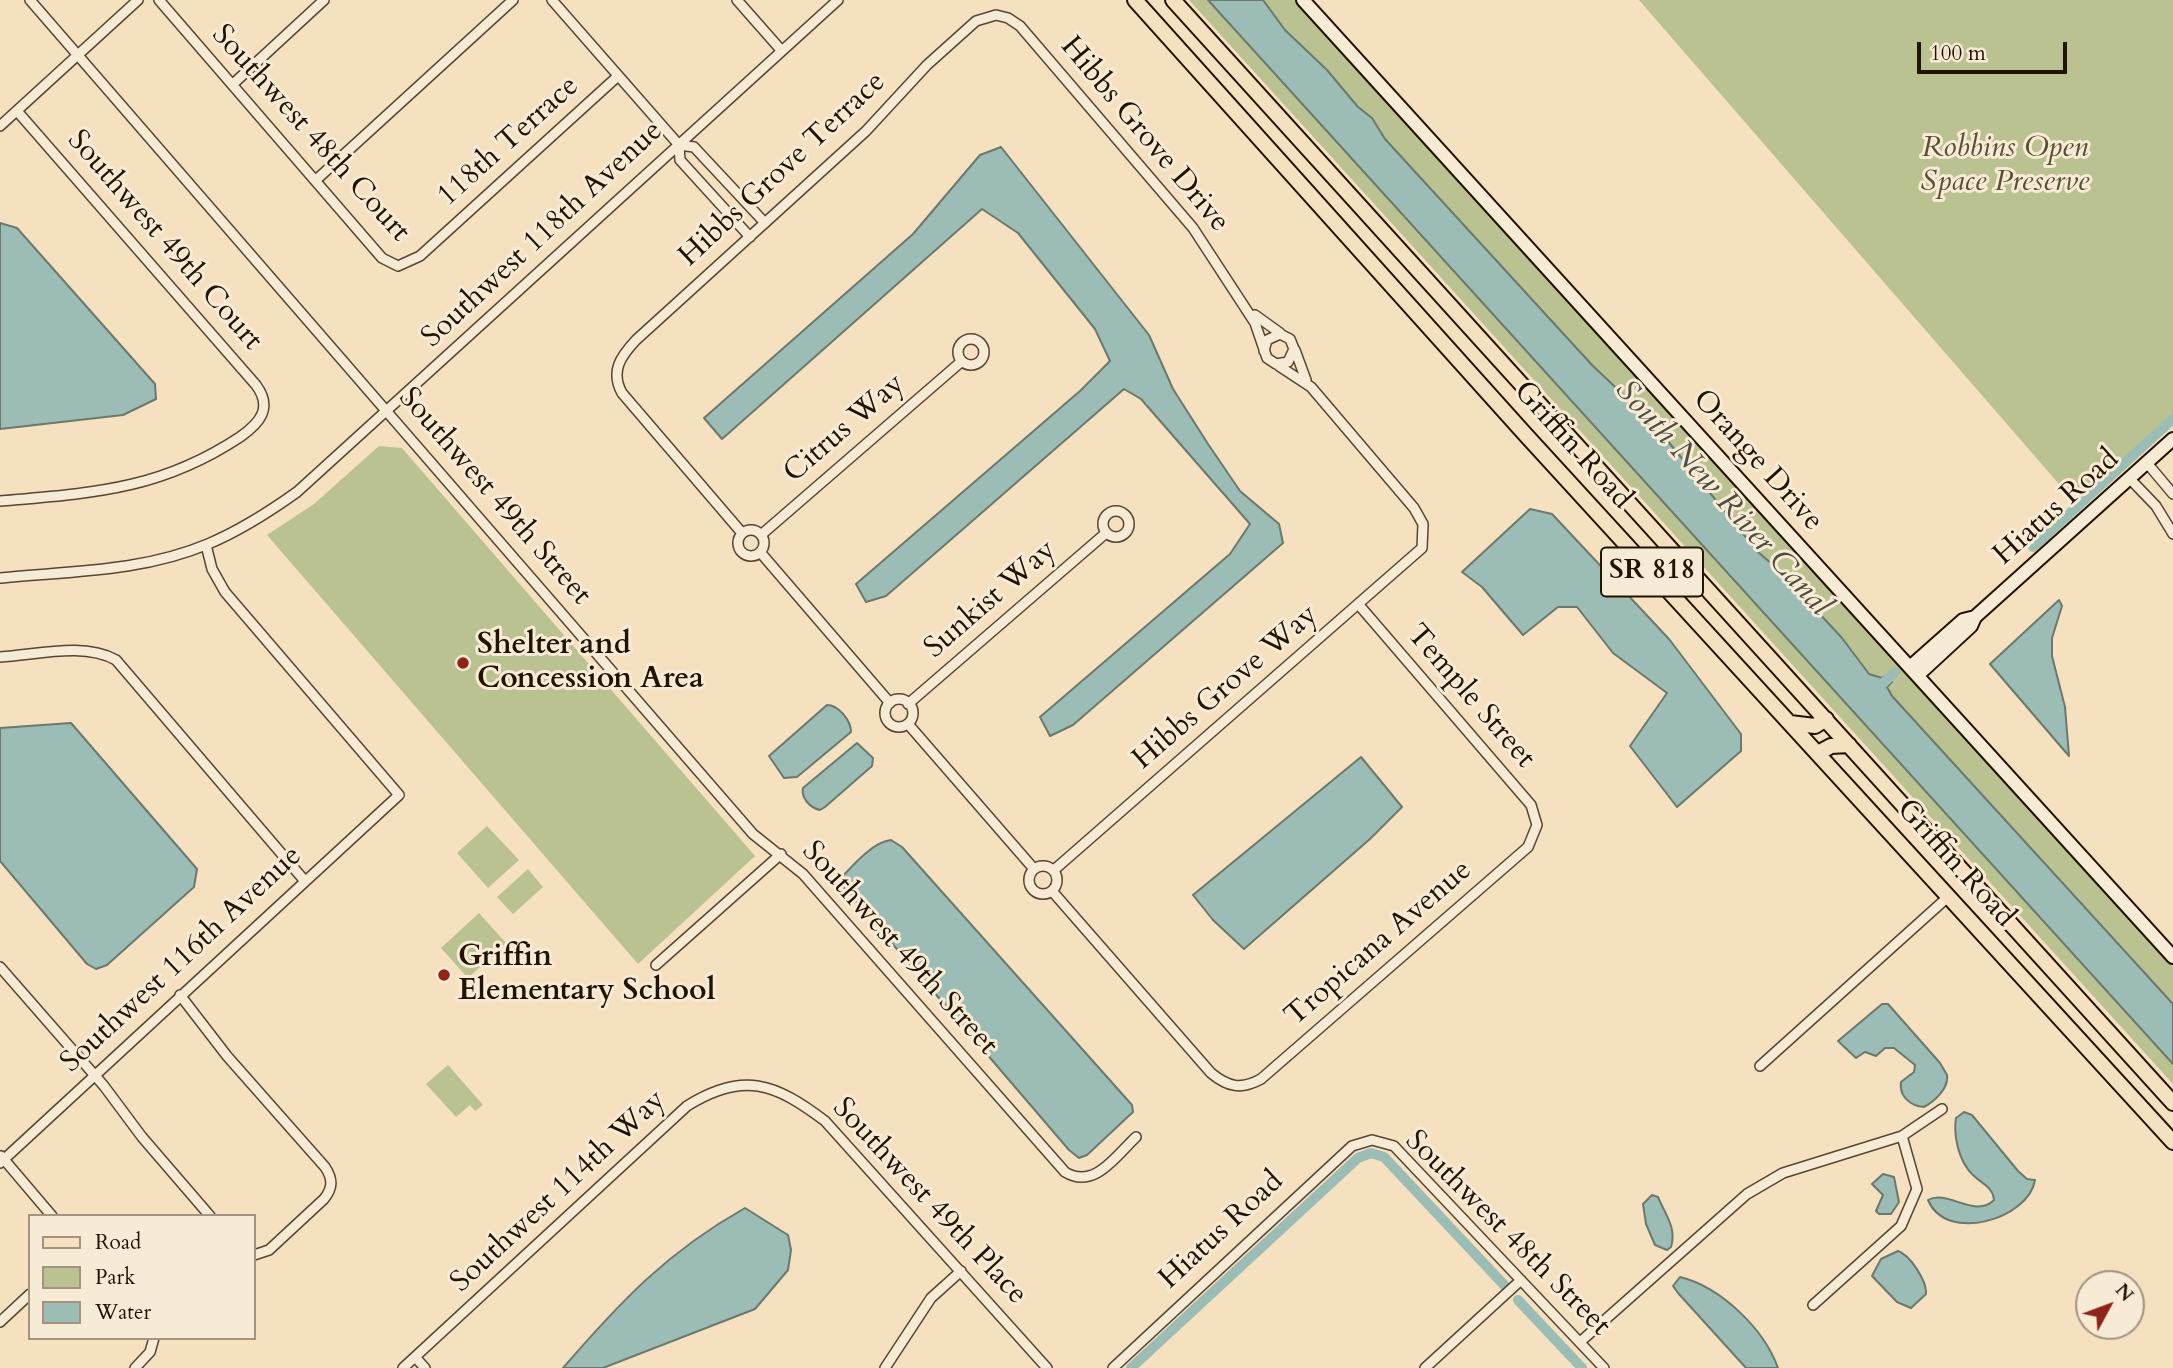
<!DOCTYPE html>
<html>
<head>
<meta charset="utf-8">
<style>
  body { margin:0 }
  #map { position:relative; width:2173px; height:1368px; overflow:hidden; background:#f5e0c0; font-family:Cardo,serif }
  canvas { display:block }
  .legend { position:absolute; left:28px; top:1214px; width:228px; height:126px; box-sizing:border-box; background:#f8ebd6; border:2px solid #a29480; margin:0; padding:9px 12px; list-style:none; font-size:21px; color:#221200 }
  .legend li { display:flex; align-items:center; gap:14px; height:35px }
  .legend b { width:35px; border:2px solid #a29480 }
  .north { position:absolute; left:2075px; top:1270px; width:70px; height:70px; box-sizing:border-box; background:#f8ebd6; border:2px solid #a29480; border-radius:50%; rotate:49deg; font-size:19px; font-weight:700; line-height:28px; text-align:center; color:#221200 }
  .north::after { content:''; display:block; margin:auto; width:24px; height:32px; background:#8f2418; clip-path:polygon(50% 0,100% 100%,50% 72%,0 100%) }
  .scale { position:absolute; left:1917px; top:42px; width:150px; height:32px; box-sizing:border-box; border:4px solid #221200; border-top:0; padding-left:9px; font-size:21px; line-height:24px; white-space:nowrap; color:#221200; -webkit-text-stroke:5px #f8ebd6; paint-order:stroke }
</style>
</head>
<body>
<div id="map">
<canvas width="2173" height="1368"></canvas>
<ul class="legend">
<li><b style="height:9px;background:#f5e0c0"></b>Road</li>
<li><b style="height:19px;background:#bbc292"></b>Park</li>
<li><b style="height:19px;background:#9cbdb6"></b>Water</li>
</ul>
<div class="north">N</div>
<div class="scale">100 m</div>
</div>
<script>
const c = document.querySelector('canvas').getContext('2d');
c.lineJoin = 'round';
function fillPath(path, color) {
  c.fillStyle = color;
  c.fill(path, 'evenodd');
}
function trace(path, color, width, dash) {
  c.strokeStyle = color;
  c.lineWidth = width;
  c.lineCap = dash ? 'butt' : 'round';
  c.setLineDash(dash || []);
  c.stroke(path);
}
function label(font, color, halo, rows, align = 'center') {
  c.font = font + ' Cardo,serif';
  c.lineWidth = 6;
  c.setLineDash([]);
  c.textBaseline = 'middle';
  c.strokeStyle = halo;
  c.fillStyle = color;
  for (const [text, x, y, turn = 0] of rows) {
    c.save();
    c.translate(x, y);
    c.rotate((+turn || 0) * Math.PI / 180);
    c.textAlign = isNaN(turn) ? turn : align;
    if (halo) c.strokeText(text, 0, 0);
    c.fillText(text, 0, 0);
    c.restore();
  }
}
fillPath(new Path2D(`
  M1189 0H1297L2173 965V1084Z
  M1639 0H2173V418L2078 506Z
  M379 446 402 448 755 856 638 964 267 535 314 504Z
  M487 826 519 860 488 888 457 853Z
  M528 869 543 887 513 914 497 897Z
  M479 913 506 943 468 978 441 948Z
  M448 1065 483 1105 475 1111 470 1105 456 1117 426 1084Z`), '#bbc292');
const water = new Path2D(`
  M1208 0H1263L1285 30 1327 70 1358 107 1372 118 1385 139 1592 365 1654 424 1758 552 1780 571 1842 638 1869 674 1882 678 1886 675 1892 682 1887 687 1892 696 2173 1004V1064Z
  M1001 147 1149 335 1173 389 1208 444 1240 491 1279 524 1283 543 1073 725 1050 736 1040 717 1230 554 1250 524 1141 399 1124 389 886 596 866 602 856 584 1080 391 1110 361 1095 329 1018 233 982 209 722 439 704 418 913 234 980 155Z
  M0 223 17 228 155 384 156 399 123 415 0 429Z
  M1530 509 1552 514 1669 639 1741 734V751L1677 807 1630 746 1667 693 1613 653 1577 607H1558L1523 635 1482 587 1462 572Z
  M2059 600 2062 606 2052 638V656L2065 707 2069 756 1990 664Z
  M827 705C838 705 851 720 851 732L797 777 784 778 769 756Z
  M71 723 197 869 194 887 107 965 96 969 87 964 0 861V728Z
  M857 743 873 758 872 766 825 807 820 810C810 808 801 798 803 788Z
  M1361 757 1402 807 1370 839 1244 949 1213 920 1193 895Z
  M891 840 902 847 1132 1105 1133 1112 1087 1155 1079 1158 1069 1150 842 885V877C854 864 873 842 891 840Z
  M1882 1004H1888L1940 1063 1947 1075C1949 1088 1935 1101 1924 1107 1910 1106 1899 1096 1901 1082L1914 1072 1915 1065 1894 1048H1885L1876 1056 1865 1052 1856 1058 1838 1041Z
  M1964 1112 1972 1115 2018 1171 2027 1179 2035 1180C2029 1219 1946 1244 1928 1200 1947 1189 1975 1219 1994 1200 1993 1187 1982 1184 1973 1175 1959 1162 1953 1136 1956 1118Z
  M1883 1174 1894 1177 1899 1202 1891 1214H1879L1876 1211 1883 1195 1872 1184Z
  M1652 1195 1658 1197C1665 1214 1677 1228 1671 1247L1667 1250 1655 1245 1646 1224 1643 1204Z
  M745 1208 788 1235 791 1250 788 1270 755 1309 603 1368H563C621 1301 667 1252 745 1208Z
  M1898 1251C1910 1255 1927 1281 1926 1294L1911 1308 1897 1302 1872 1276 1881 1259Z
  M1680 1277C1721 1287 1764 1329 1778 1368H1746L1678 1293 1673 1286Z`);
fillPath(water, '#9cbdb6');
trace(water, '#6b796d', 2);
trace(new Path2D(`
  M2033 547 2173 419
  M1880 686 1895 672
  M1518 1300 1582 1368
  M1131 1368 1358 1158 1371 1153 1384 1157 1506 1287`), '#9cbdb6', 10);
const street = new Path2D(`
  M30 0 753 834 803 874 1065 1172C1094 1190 1116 1156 1136 1137
  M159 0 382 258 398 266 420 256 618 76
  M552 0 679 145 680 160 750 237
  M737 0 781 50
  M233 84 324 0
  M0 126 138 0
  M679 145 694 147 765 223
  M316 180 513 0
  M1255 315 1280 333
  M958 352a13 13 0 1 1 26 0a13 13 0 1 1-26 0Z
  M1295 350 1306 380
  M2147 463 2173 494
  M2130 479 2156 506 2173 534
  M0 501C93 493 160 490 240 437 260 423 273 408 256 385L17 111
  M1103 524a13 13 0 1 1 26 0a13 13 0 1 1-26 0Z
  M738 543a13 13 0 1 1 26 0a13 13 0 1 1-26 0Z
  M742 533 622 393C610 371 621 356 636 340L866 131 927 65 976 21 996 15 1008 18 1020 26 1193 228 1255 323 1267 358 1276 364 1288 362 1294 349 1290 339 1280 334 1267 340 1264 351
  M761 535 962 361
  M760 552 890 703
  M0 578C70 571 142 572 208 544 239 531 269 512 297 492L838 0
  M0 657C37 655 83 642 116 660L304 880
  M885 713a14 14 0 1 1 28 0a14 14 0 1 1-28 0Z
  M908 704 1106 533
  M908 724 1034 869
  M1029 880a14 14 0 1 1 28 0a14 14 0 1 1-28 0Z
  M1054 870 1422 548 1423 524 1414 508 1311 387 1279 366
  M1052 891 1211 1073C1228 1087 1241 1090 1261 1079L1528 847 1537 825 1531 805 1359 605
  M656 965 781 854
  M0 967 104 1086 142 1137 210 1216
  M180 995 227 1056 325 1167C333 1179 333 1188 324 1199L269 1250 254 1255
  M1760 1066 1949 896
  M1 1156 52 1216
  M0 1163 399 795 225 592 212 569 206 545
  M1813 1305 1901 1226 1917 1189 1902 1136
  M0 1322 30 1294
  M1580 1342 1747 1194 1783 1173 1902 1136 1942 1109
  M415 1357 425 1368
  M135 1368 150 1352 154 1338
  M403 1368 687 1106C743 1071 775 1083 825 1121L1047 1368
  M885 1368 931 1298 961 1271
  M1113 1368 1352 1146 1372 1140 1394 1146 1604 1368
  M1425 1368 1521 1280`);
const secondary = new Path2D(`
  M1303 0 2173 957
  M1910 667 1963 620 1975 617
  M1918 675 1971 626 1975 617 2173 439`);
const primary = new Path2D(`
  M1135 0 1524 433 2173 1142
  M1173 0 2173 1103
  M1790 723 1815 726 1826 719
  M1818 753 1831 746 1849 745`);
trace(street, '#574630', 12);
trace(secondary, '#221200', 16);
trace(primary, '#221200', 18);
trace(street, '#f8ebd6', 9);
trace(secondary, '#f8ebd6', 12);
trace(primary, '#f5e0c0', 14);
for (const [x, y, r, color] of [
  [463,663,7,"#8f2418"],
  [444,975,7,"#8f2418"]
]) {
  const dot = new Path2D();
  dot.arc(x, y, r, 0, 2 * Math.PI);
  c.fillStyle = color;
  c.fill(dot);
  trace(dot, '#f8ebd6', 2.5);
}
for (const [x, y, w] of [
  [1652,572,102]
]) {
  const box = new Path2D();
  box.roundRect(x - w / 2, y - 24.5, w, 49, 5);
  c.fillStyle = '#f8ebd6';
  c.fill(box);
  trace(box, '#221200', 2);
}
label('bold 28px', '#221200', null, [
  ["SR 818",1652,572]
]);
label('30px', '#221200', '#f8ebd6', [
  ["Southwest 48th Court",310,134,48],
  ["Hibbs Grove Drive",1144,135,50],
  ["118th Terrace",509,142,-42],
  ["Hibbs Grove Terrace",783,170,-43],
  ["Southwest 118th Avenue",543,235,-43],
  ["Southwest 49th Court",164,241,49],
  ["Citrus Way",845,429,-41],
  ["Griffin Road",1572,446,48],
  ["Orange Drive",1757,461,48],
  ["Southwest 49th Street",494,497,49],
  ["Hiatus Road",2057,508,-42],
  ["Sunkist Way",991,600,-41],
  ["Hibbs Grove Way",1226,688,-41],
  ["Temple Street",1470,697,49],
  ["Griffin Road",1955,864,48],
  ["Tropicana Avenue",1379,944,-41],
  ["Southwest 49th Street",899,949,48],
  ["Southwest 116th Avenue",182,960,-43],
  ["Southwest 114th Way",559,1192,-43],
  ["Southwest 49th Place",929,1202,47],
  ["Hiatus Road",1222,1231,-43],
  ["Southwest 48th Street",1507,1234,45]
]);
label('italic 30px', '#585033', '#f8ebd6', [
  ["Robbins Open",2005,149],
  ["Space Preserve",2005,183]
]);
label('bold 30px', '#221200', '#f8ebd6', [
  ["Shelter and",477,646],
  ["Concession Area",477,680],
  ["Griffin",458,958],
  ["Elementary School",458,992]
], 'left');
label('italic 32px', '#4d4e40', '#f8ebd6', [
  ["South New River Canal",1722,499,48]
]);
</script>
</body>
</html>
